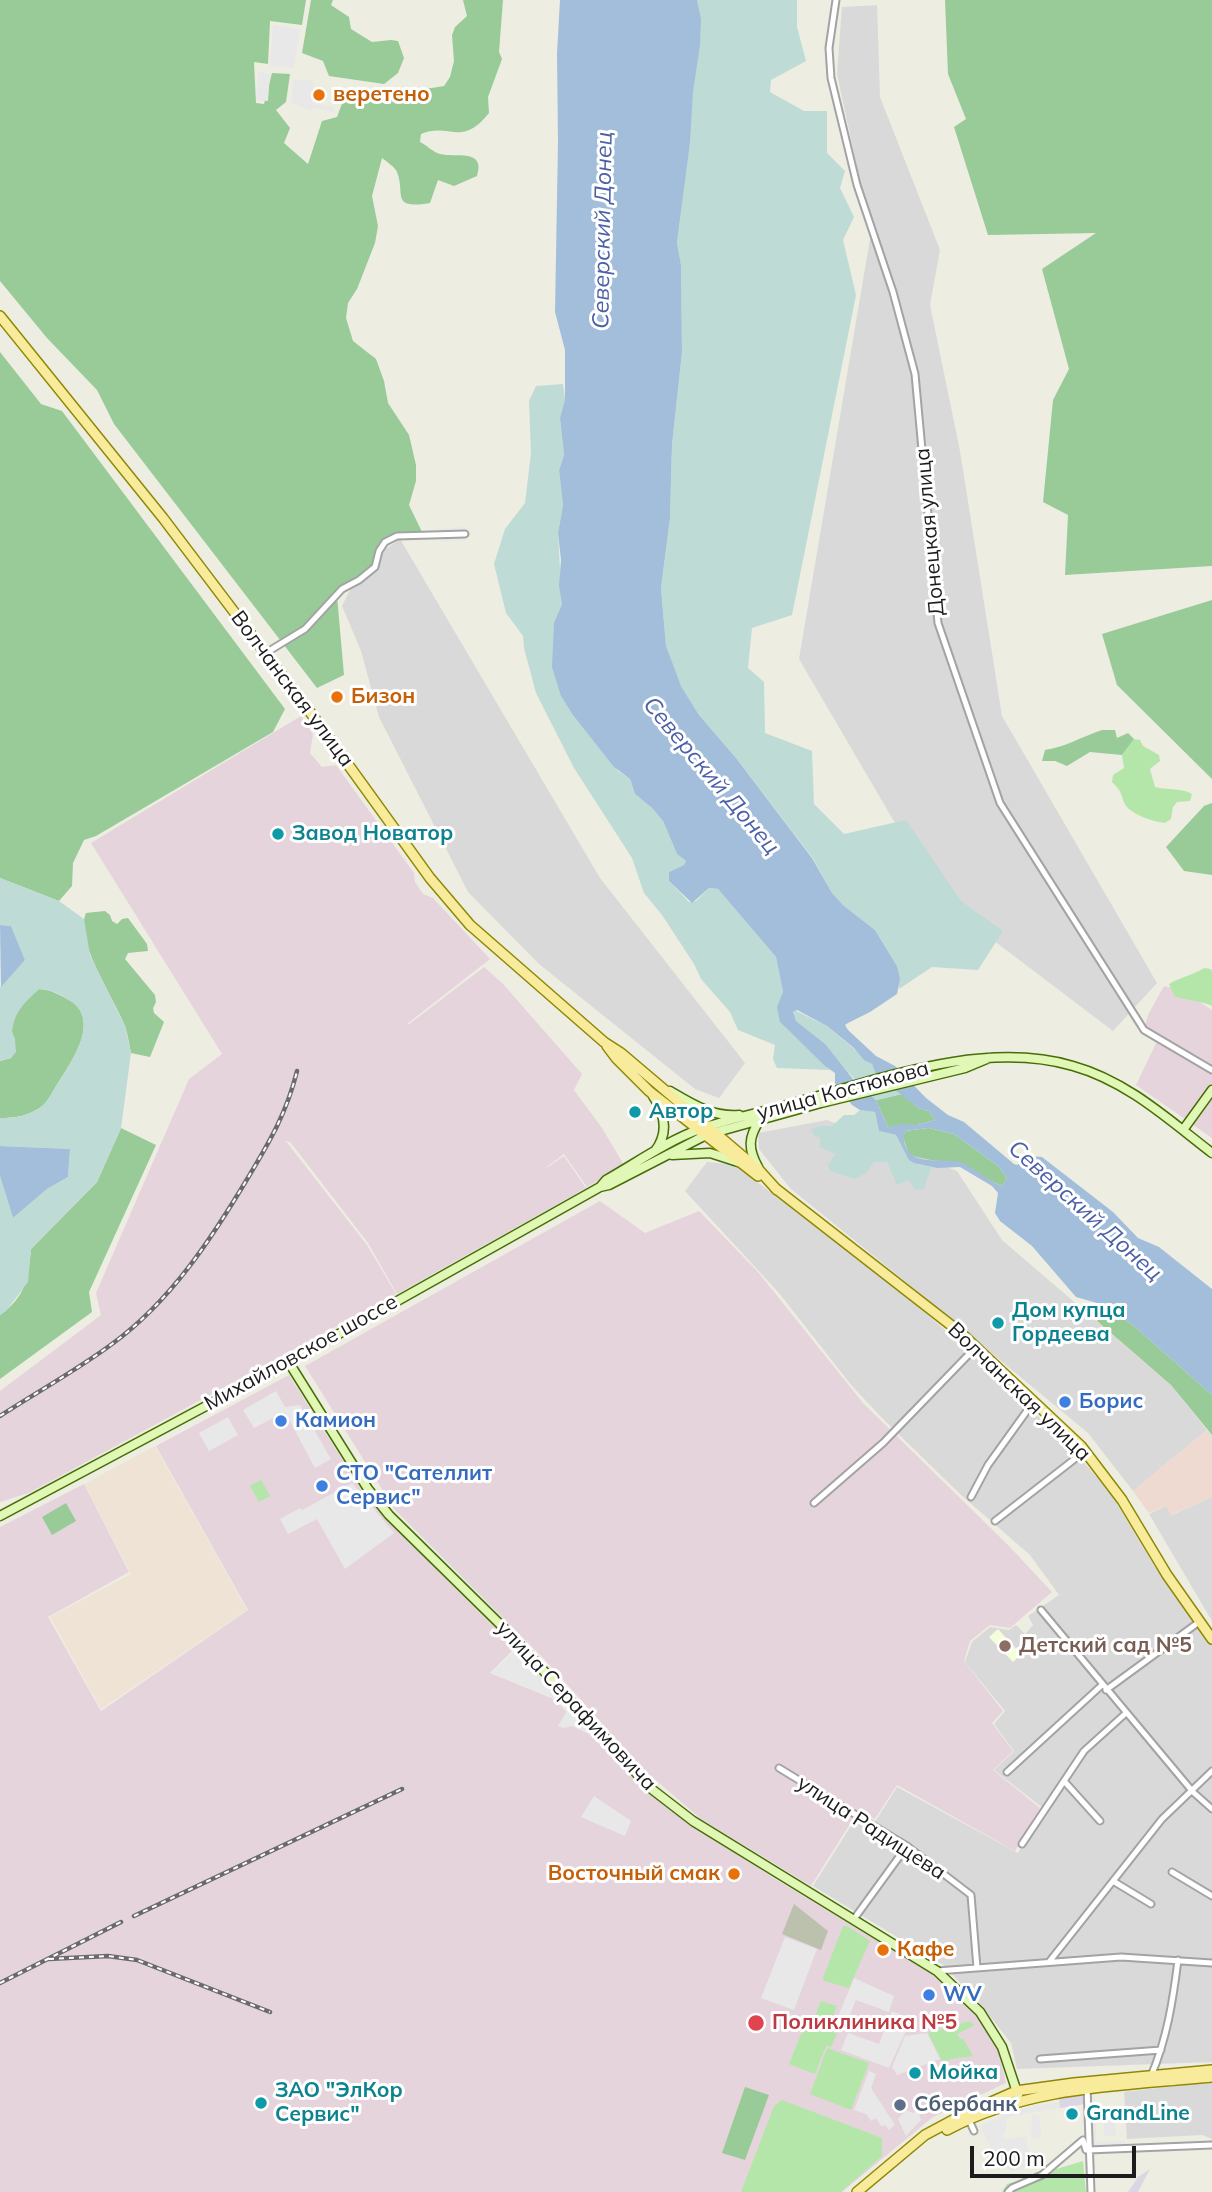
<!DOCTYPE html>
<html>
<head>
<meta charset="utf-8">
<style>
  body { margin:0 }
  #map { position:relative; width:1212px; height:2192px; overflow:hidden; background:#edede2; font-family:Mulish,sans-serif }
  canvas { display:block }
  .scale { position:absolute; left:970px; top:2146px; width:166px; height:32px; box-sizing:border-box; border:4px solid #1c1c1c; border-top:0; padding-left:9px; font-size:21px; line-height:24px; white-space:nowrap; color:#1c1c1c; -webkit-text-stroke:5px #fff; paint-order:stroke }
</style>
</head>
<body>
<div id="map">
<canvas width="1212" height="2192"></canvas>
<div class="scale">200 m</div>
</div>
<script>
const c = document.querySelector('canvas').getContext('2d');
c.lineJoin = 'round';
function fillPath(path, color) {
  c.fillStyle = color;
  c.fill(path, 'evenodd');
}
function trace(path, color, width, dash) {
  c.strokeStyle = color;
  c.lineWidth = width;
  c.lineCap = dash ? 'butt' : 'round';
  c.setLineDash(dash || []);
  c.stroke(path);
}
function label(font, color, halo, rows, align = 'center') {
  c.font = font + ' Mulish,sans-serif';
  c.lineWidth = 6;
  c.setLineDash([]);
  c.textBaseline = 'middle';
  c.strokeStyle = halo;
  c.fillStyle = color;
  for (const [text, x, y, turn = 0] of rows) {
    c.save();
    c.translate(x, y);
    c.rotate((+turn || 0) * Math.PI / 180);
    c.textAlign = isNaN(turn) ? turn : align;
    if (halo) c.strokeText(text, 0, 0);
    c.fillText(text, 0, 0);
    c.restore();
  }
}
fillPath(new Path2D(`
  M877 5 880 97 940 250 930 305 960 451 1002 716 1157 983 1113 1031 940 900 799 659 873 221 860 181 837 74 842 7Z
  M400 539 600 878 745 1063 719 1098 695 1089 539 964 468 892 379 717 361 651 342 606 351 588 376 569 380 553Z
  M827 1120 957 1171 1002 1240 1171 1385 1207 1430 1133 1491 1088 1433 901 1278 791 1189 759 1149 758 1133Z
  M707 1162 735 1165 902 1293 988 1367 1079 1457 1111 1494 1154 1566 1212 1644V2062L1017 2069 1011 2043 978 2001 943 1965 813 1886 859 1813 875 1822 897 1787 1018 1853 1043 1808 994 1770 1014 1751 994 1724 1005 1711 965 1662 972 1642 990 1627 1009 1630 1016 1625 1025 1634 1033 1625 1028 1616 1059 1595 1030 1555 961 1495 884 1420 852 1386 779 1293 685 1191Z
  M1212 1497V1621L1149 1514 1166 1506 1172 1515Z
  M1212 2082V2139L1202 2135 1127 2139 1124 2092Z`), '#dad9d9');
fillPath(new Path2D(`
  M1207 1430 1212 1435V1497L1171 1515 1166 1506 1149 1513 1133 1491Z`), '#eedad1');
fillPath(new Path2D(`
  M301 716 313 734 310 753 322 767 336 765 414 873 415 882 423 894 433 898 490 959 407 1024 404 1022 408 1025 484 967 503 984 582 1074 574 1090 602 1128 624 1165 587 1187 564 1154 548 1166 546 1164 548 1167 564 1156 586 1188 397 1294 368 1243 291 1143 285 1140 367 1245 396 1294 29 1493 0 1502V1391L101 1315 96 1293 189 1079 222 1054 91 843Z
  M1164 986 1181 990 1212 1010V1138L1136 1085 1158 1039 1144 1030 1148 1015Z
  M600 1201 645 1233 699 1211 758 1272 863 1403 1009 1546 1052 1592 1010 1628 990 1625 970 1641 964 1661 1003 1711 992 1723 1013 1751 993 1770 1040 1808 1015 1851 897 1785 875 1819 858 1811 811 1886 701 1819 644 1770 544 1659 395 1510 305 1366Z
  M289 1375 361 1489 437 1570 515 1648 490 1673 554 1699 638 1783 685 1821 772 1877 932 1974 978 2015 998 2048 1006 2083 933 2117 842 2192H0V1527L84 1484 129 1572 48 1617 101 1711 248 1610 156 1446Z`), '#e6d4dd');
fillPath(new Path2D(`
  M998 1629 1021 1654 1013 1662 989 1637Z`), '#f4feda');
fillPath(new Path2D(`
  M155 1446 247 1610 101 1709 50 1617 131 1574 84 1484Z`), '#efe3d5');
fillPath(new Path2D(`
  M794 1904 828 1931 821 1950 782 1934Z`), '#bcc1ae');
fillPath(new Path2D(`
  M1134 739 1140 740 1143 746 1159 755 1160 761 1150 769 1155 787C1167 790 1182 788 1192 794L1190 801 1177 802 1173 807 1171 819 1165 823C1154 822 1134 815 1127 807 1120 798 1125 794 1112 782L1113 775 1124 768 1122 755Z
  M1204 968 1211 969 1212 972V1006C1206 1002 1184 1000 1174 996L1169 984C1181 977 1193 975 1204 968Z
  M261 1480 270 1496 259 1502 250 1486Z
  M843 1926H847L870 1941 849 1988 824 1981 823 1978Z
  M821 2001 837 2006 827 2030 837 2034 831 2047 826 2046 815 2074 789 2064 806 2022 812 2024Z
  M969 2021 975 2025 957 2034 960 2039 963 2038 973 2056 952 2059 943 2063 928 2033Z
  M827 2048 869 2063 851 2110 810 2094Z
  M782 2100 882 2138V2156L841 2192H741L774 2106Z
  M1083 2161 1086 2192H1002L1007 2184Z`), '#b5e6a9');
fillPath(new Path2D(`
  M0 0H306L302 25 270 21 268 64 254 62 256 103 264 104 272 73 290 74 286 102 276 110 290 128 284 143 308 164 322 121 337 117 343 101 348 95C380 91 412 92 444 86L450 77 454 61 452 35 455 27 467 16 463 0H503L499 52 502 59 488 97 489 113C461 148 450 122 421 134L420 142C426 145 433 152 440 154 455 158 486 148 477 176L454 186 438 180 430 203C388 210 407 192 396 170 393 166 386 161 382 158L372 196 378 226 375 243 357 289 348 303 346 318 353 341 376 359 384 381 388 403 409 435 416 465V481L409 505 423 534 397 536 385 542 375 567 342 589 337 596 344 675 317 688 114 424 97 390 47 338 0 281Z
  M311 0H333L331 5 349 17 351 29 372 42 391 40 398 41 404 58 398 73 384 84 329 76 323 61 302 53Z
  M945 0H1212V566L1065 575 1068 515 1043 502 1053 400 1069 369 1042 269 1096 233 988 235 954 127 966 119 948 74Z
  M0 352 41 404 62 411 285 709 273 732 96 836 84 840 73 863 72 886 59 901 0 878Z
  M1212 600V779L1117 685 1102 634Z
  M1102 730H1115L1117 738 1128 733 1134 739 1122 755 1090 752 1067 766 1055 761H1042L1045 750C1066 747 1081 737 1102 730Z
  M1212 803V875L1184 871 1166 847 1204 806Z
  M105 911 110 915 112 921 117 924 122 919 128 918 147 944 148 951 128 953 125 959 155 995 156 1002 153 1008 154 1013 164 1022 150 1057 131 1053C129 1044 128 1035 125 1026 115 999 74 941 86 913Z
  M39 989C52 990 58 994 69 1000 100 1018 75 1057 60 1080 54 1088 49 1101 41 1107 28 1116 15 1118 0 1118V1061L11 1058 15 1039C3 1020 26 1000 39 989Z
  M902 1094 918 1108 929 1111 935 1120 917 1125 888 1127 876 1100Z
  M121 1128 156 1145 89 1292 92 1312 0 1379V1315C26 1296 28 1279 31 1249L97 1182Z
  M929 1128 954 1134 998 1166 1007 1178 1002 1186 986 1179 962 1163 930 1160 913 1156 908 1152 903 1137 905 1131Z
  M1104 1305 1134 1326 1212 1395V1435L1171 1385 1097 1321Z
  M66 1503 76 1521 52 1535 42 1517Z
  M745 2087 769 2095 745 2160 722 2153Z`), '#98cb98');
fillPath(new Path2D(`
  M697 0H797V27L806 61 771 80 770 92 804 111H827V153L845 171 840 188 854 217 843 240 856 295 792 615 752 628 748 668 764 682 765 733 812 751 814 804 844 834 906 820 961 901 1003 931 978 970 932 967 899 989 897 966 875 930 843 905 832 893 812 857 736 758 699 715 681 686 671 664 666 646 661 588 670 518 672 445 682 352 681 265 677 243C684 195 687 146 692 97 696 64 703 34 697 0Z
  M563 384 565 399 560 418 564 455 559 470 563 505 558 533 562 604 557 616 561 696 572 714 618 771 630 779 635 794 652 808 663 821 677 854 686 861 684 865 669 872V881L689 902 696 901 709 888 718 889 776 957 783 992 785 1027 830 1070 777 1068 773 1059 775 1045 738 1030 730 1012 701 979 694 964 662 915 644 893 632 858 574 768 536 693 524 648 523 636 506 613 494 564 505 529 525 503 531 453 529 401 536 386Z
  M0 878 59 901 84 919 90 955 125 1026 131 1053 121 1128 97 1182 31 1249 28 1282 6 1311 0 1315V1176L13 1218 47 1189 68 1177 70 1149 0 1146V1118C15 1118 28 1116 41 1107 49 1101 54 1088 60 1080 75 1057 100 1018 69 1000 58 993 52 990 39 989 25 1002 13 1013 12 1033L15 1039 16 1052 11 1058 0 1061V987L25 960 11 926 0 925Z
  M794 1010 827 1026 872 1064 876 1075 902 1094 876 1100C847 1074 827 1045 796 1021L793 1016Z
  M860 1110 875 1112 879 1131 896 1135C909 1154 904 1164 931 1167L924 1189 915 1190 909 1180 897 1185 887 1162H874L866 1173 855 1179 830 1171 828 1165 835 1154 820 1147V1138L814 1135 811 1129 822 1126H832L844 1115H854Z`), '#bfdbd6');
fillPath(new Path2D(`
  M273 25 300 29 294 68 270 66Z
  M258 72 270 74 268 101 256 100Z
  M294 79 314 81 312 103 335 107 334 112 313 108 310 111 291 102Z
  M465 527 466 540 441 542 440 529Z
  M276 1391 285 1407 300 1405 331 1459 315 1468 285 1412 254 1428 243 1410Z
  M228 1417 238 1435 209 1451 199 1433Z
  M352 1483 394 1533 345 1569 317 1519 288 1534 280 1519 300 1508 302 1510Z
  M516 1650 557 1690 554 1698 491 1673Z
  M569 1707 590 1733 589 1734 572 1726 563 1728 558 1726Z
  M594 1796 631 1821 625 1836 581 1817Z
  M785 1937 817 1949 794 2010 761 1998Z
  M854 1978 894 1996 889 2012 856 2000 844 2029 835 2024Z
  M892 2011 911 2020 889 2068 841 2050 848 2033 879 2044Z
  M927 2033 940 2059 897 2075 892 2067 905 2036Z
  M869 2071 876 2074 871 2088 895 2125 889 2130 885 2125 881 2126 876 2118 871 2121 866 2114 854 2110Z
  M1059 2102 1060 2108 1011 2116 1007 2119 1005 2132 1002 2137 1006 2139 1027 2136V2146L1033 2163 1030 2166 1010 2172 1002 2156 996 2158 980 2126 1008 2113 1034 2106Z
  M906 2110 913 2113 918 2111 921 2120 906 2136 898 2119Z
  M1122 2113V2120H1115L1116 2135 1104 2136 1103 2118H1096V2142L1124 2141 1126 2148 1092 2149 1088 2143V2115Z
  M1032 2115H1039L1042 2137 1031 2139Z`), '#e8e8e8');
fillPath(new Path2D(`
  M1081 2095 1084 2098 1085 2104 1060 2108 1059 2098Z
  M1150 2169 1138 2192H1128L1138 2177Z`), '#dad6e3');
fillPath(new Path2D(`
  M560 0H697L701 19 700 45 693 92 690 142 677 243 681 265 682 352 672 445 670 518 661 588 666 646 681 686 699 715 736 758 812 858 832 893 843 905 875 930 897 966 900 979 897 994 870 1012 848 1023 845 1025 848 1030 876 1056 895 1066 926 1098 948 1115 964 1122 1014 1164 1017 1165 1030 1156 1042 1157 1113 1212 1138 1238 1159 1247 1212 1289V1395L1134 1326 1104 1305 1076 1297 1032 1246 1000 1221 995 1213 998 1193 992 1186 960 1167 937 1168 914 1163 909 1160 896 1135 879 1131 875 1112 860 1110 852 1105 835 1083V1073L825 1066 780 1022 777 1007 783 992 776 957 718 889 709 888 692 903 669 881V872L684 865 686 861 677 854 663 821 652 808 635 794 630 779 614 767 572 714 561 696 552 667 554 623 562 604 559 586 561 560 558 533 563 505 559 470 564 455 560 418 565 399V350L555 312 558 142 557 53ZM797 1010 827 1026 854 1048 864 1060 872 1064 876 1075 918 1108 929 1111 935 1120 917 1125 903 1124 888 1127 876 1100 853 1079 825 1044 796 1021 793 1012ZM929 1128 954 1134 998 1166 1007 1178 1002 1186C986 1180 977 1170 963 1163 948 1156 914 1168 906 1147 904 1141 903 1138 905 1131Z
  M0 925 11 926 25 960 1 987Z
  M0 1146 70 1149 68 1177 47 1189 13 1218 0 1176Z`), '#a3beda');
const street = new Path2D(`
  M836 0 829 48 831 78 857 185 893 292 915 374 938 623 1000 803 1144 1030 1212 1070
  M264 654 305 629 342 589 359 580 375 567 379 551 385 542 397 536 465 534
  M971 1497 988 1465 1034 1401
  M814 1503 883 1443 976 1347
  M995 1521 1085 1451
  M1041 1610 1193 1792 1212 1809
  M1106 1690 1199 1622
  M779 1768 907 1846 971 1895 977 1968
  M1007 1772 1102 1685
  M1064 1781 1100 1821
  M1022 1844 1084 1751 1126 1713
  M1172 1872 1212 1896
  M1113 1881 1151 1904
  M854 1919 907 1846
  M1049 1962 1162 1819 1212 1771
  M937 1971 1121 1957 1212 1963
  M1040 2059 1161 2050
  M1151 2076C1167 2039 1173 2000 1178 1960
  M1087 2087 1091 2192
  M969 2120 974 2131
  M1088 2150 1212 2145
  M1008 2192 1012 2188 1042 2175 1083 2140 1086 2150`);
const secondary = new Path2D(`
  M670 1091C692 1104 712 1117 739 1115
  M653 1096C665 1114 669 1133 655 1151
  M1183 1130 1212 1090
  M672 1155 710 1153 738 1162
  M758 1167C748 1149 748 1137 760 1120
  M600 1187 606 1180C636 1163 667 1141 700 1129 731 1118 765 1112 797 1102 883 1078 985 1040 1073 1066 1127 1081 1169 1120 1212 1153
  M288 1361 368 1489 389 1515 513 1637 649 1787 693 1821 937 1971 980 2012 1002 2047 1018 2095
  M0 1516 296 1358 600 1187 609 1185 706 1135 821 1103 965 1068 989 1058`);
const primary = new Path2D(`
  M0 316 163 518 313 716 430 878 470 925 604 1042 621 1053 759 1170 777 1190
  M607 1046 616 1058 649 1091 758 1176
  M775 1188 961 1333 1081 1446 1122 1500 1167 1575 1212 1639
  M947 2130C1028 2086 1122 2086 1212 2077
  M857 2192 925 2135 966 2113 1016 2091 1074 2083 1212 2070`);
trace(street, '#a3a3a3', 9);
trace(secondary, '#466e08', 11);
trace(primary, '#8f8805', 12);
trace(street, '#fff', 5);
trace(secondary, '#e1f7b6', 8);
trace(primary, '#f8eb9c', 9);
const rail = new Path2D(`
  M0 1416C37 1392 77 1370 112 1344 171 1301 212 1238 249 1176 270 1141 287 1112 297 1071
  M134 1916 402 1789
  M49 1959 108 1956 137 1960 270 2012
  M0 1983 121 1922`);
trace(rail, '#6a6a6a', 4.5);
trace(rail, '#fff', 2, [5]);
for (const [x, y, r, color] of [
  [319,95,7,"#e8710a"],
  [337,697,7,"#e8710a"],
  [278,834,7,"#0f9aa8"],
  [635,1112,7,"#0f9aa8"],
  [998,1323,7,"#0f9aa8"],
  [1065,1402,7,"#3f7fe0"],
  [281,1421,7,"#3f7fe0"],
  [322,1486,7,"#3f7fe0"],
  [1005,1646,7,"#8d6e63"],
  [734,1874,7,"#e8710a"],
  [883,1950,7,"#e8710a"],
  [929,1995,7,"#3f7fe0"],
  [756,2023,9,"#e0444e"],
  [915,2073,7,"#0f9aa8"],
  [261,2103,7,"#0f9aa8"],
  [900,2105,7,"#5c6f8a"],
  [1072,2114,7,"#0f9aa8"]
]) {
  const dot = new Path2D();
  dot.arc(x, y, r, 0, 2 * Math.PI);
  c.fillStyle = color;
  c.fill(dot);
  trace(dot, '#fff', 2.5);
}
label('bold 21px', '#c56008', '#fff', [
  ["веретено",333,95],
  ["Бизон",351,697],
  ["Восточный смак",720,1874,"right"],
  ["Кафе",897,1950]
], 'left');
label('21px', '#1c1c1c', '#fff', [
  ["Донецкая улица",930,532,-95],
  ["Волчанская улица",292,689,53],
  ["улица Костюкова",843,1091,-15],
  ["Михайловское шоссе",301,1353,-29],
  ["Волчанская улица",1019,1392,44],
  ["улица Серафимовича",576,1706,47],
  ["улица Радищева",871,1828,33]
]);
label('bold 21px', '#0d838f', '#fff', [
  ["Завод Новатор",292,834],
  ["Автор",649,1112],
  ["Дом купца",1012,1311],
  ["Гордеева",1012,1335],
  ["Мойка",929,2073],
  ["ЗАО \"ЭлКор",275,2091],
  ["Сервис\"",275,2115],
  ["GrandLine",1086,2114]
], 'left');
label('bold 21px', '#366cbe', '#fff', [
  ["Борис",1079,1402],
  ["Камион",295,1421],
  ["СТО \"Сателлит",336,1474],
  ["Сервис\"",336,1498],
  ["WV",943,1995]
], 'left');
label('bold 21px', '#785e54', '#fff', [
  ["Детский сад №5",1019,1646]
], 'left');
label('bold 21px', '#be3a42', '#fff', [
  ["Поликлиника №5",772,2023]
], 'left');
label('bold 21px', '#4e5e75', '#fff', [
  ["Сбербанк",914,2105]
], 'left');
label('italic 23px', '#4c60a8', '#fff', [
  ["Северский Донец",603,230,-89],
  ["Северский Донец",711,776,50],
  ["Северский Донец",1085,1211,42]
]);
</script>
</body>
</html>
